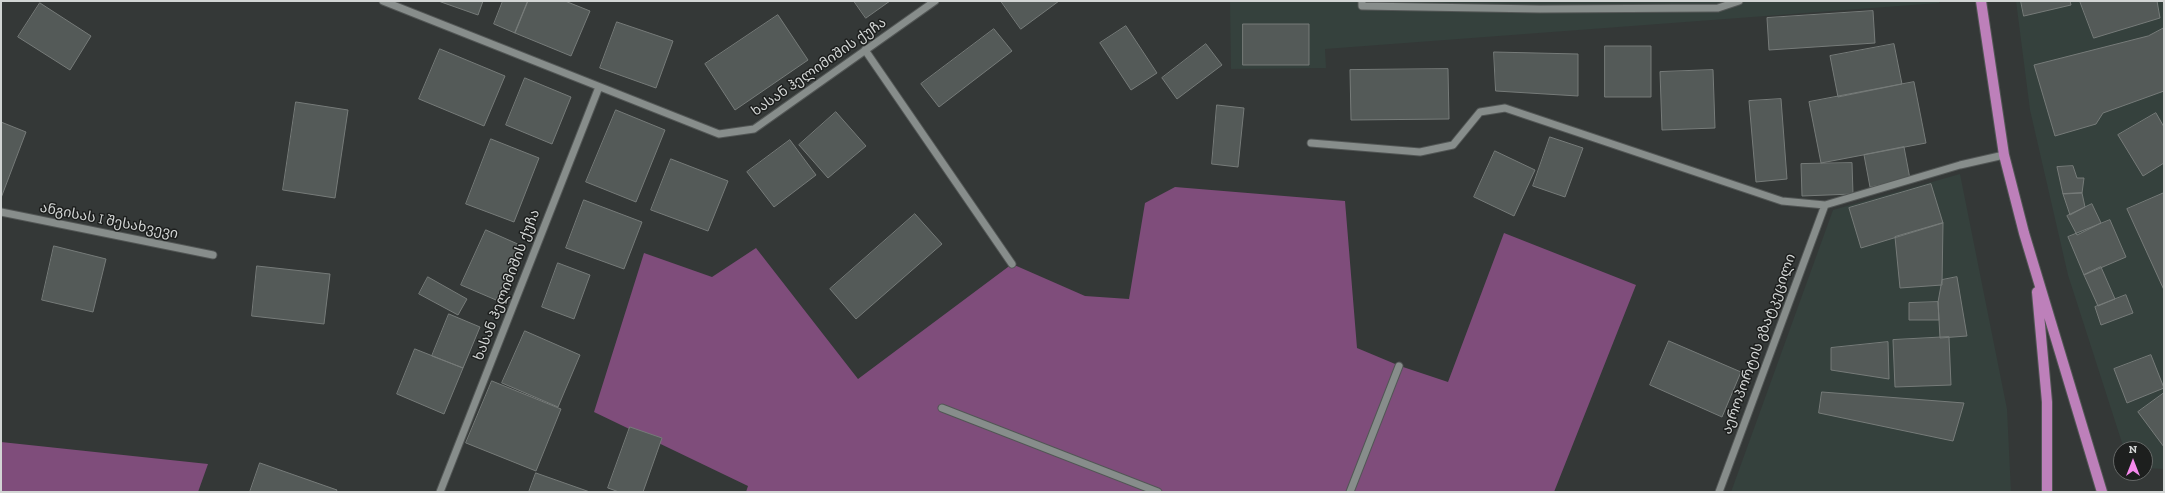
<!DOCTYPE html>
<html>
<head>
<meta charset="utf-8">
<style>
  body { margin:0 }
  #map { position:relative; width:2165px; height:493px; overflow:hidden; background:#343837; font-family:"Zilla Slab",serif }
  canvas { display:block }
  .frame { position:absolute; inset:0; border:2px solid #d2d5d4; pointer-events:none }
  .north { position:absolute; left:2113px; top:441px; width:40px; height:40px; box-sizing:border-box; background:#1d1f1e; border:1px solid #656867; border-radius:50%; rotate:0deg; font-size:11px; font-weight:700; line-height:16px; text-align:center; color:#d2d5d4 }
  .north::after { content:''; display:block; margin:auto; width:14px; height:18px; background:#f689ed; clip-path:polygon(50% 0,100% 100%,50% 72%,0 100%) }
</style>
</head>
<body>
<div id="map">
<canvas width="2165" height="493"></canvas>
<div class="frame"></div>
<div class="north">N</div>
</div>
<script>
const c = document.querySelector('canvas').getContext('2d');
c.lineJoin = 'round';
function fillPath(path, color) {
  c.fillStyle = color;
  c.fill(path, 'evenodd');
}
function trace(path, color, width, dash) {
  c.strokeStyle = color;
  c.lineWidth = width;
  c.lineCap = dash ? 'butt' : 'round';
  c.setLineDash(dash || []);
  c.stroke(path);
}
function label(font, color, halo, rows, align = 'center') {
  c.font = font + ' "Zilla Slab","Noto Sans Georgian",serif';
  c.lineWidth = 3;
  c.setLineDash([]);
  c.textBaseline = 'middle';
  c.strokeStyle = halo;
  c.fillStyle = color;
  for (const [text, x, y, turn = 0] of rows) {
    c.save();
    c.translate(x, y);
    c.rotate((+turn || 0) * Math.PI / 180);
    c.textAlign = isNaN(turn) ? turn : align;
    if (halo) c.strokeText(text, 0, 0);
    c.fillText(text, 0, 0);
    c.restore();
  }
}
fillPath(new Path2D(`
  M1230 1H1939V3L1325 49 1326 68 1231 69Z
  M2016 1H2164V469L2145 468V449H2124L2068 275 2030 110Z
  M1960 174 2007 409 2011 492H1731L1833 210Z`), '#35413d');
fillPath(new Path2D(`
  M1175 187 1345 201 1357 348 1400 366 1448 382 1504 233 1636 285 1554 492H746L748 486 594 412 644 253 712 277 756 248 858 379 1012 264 1085 296 1129 299 1145 203Z
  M1 442 208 464 198 492H1Z`), '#7f4d7b');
const building = new Path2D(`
  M442 1H483L478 15 441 2Z
  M503 1H528L515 33 494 24Z
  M528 1H565L590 11 571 56 515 33Z
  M854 1H890L866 18Z
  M1001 1H1059L1021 29Z
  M2021 1H2070L2071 5 2024 16Z
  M2080 1H2157L2160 18 2094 38Z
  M40 3 91 36 70 70 18 37Z
  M1873 11 1875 43 1769 50 1767 18Z
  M778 15 808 60 735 110 705 64Z
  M617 22 673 41 656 88 600 68Z
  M1243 24H1309V65H1243Z
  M1126 26 1157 73 1131 90 1100 43Z
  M2164 28V91L2103 113 2096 124 2055 136 2034 65 2148 36Z
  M994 29 1012 51 939 107 921 84Z
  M1206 44 1222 65 1177 99 1162 78Z
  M1894 44 1902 84 1838 97 1830 56Z
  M1605 46H1651V97H1605Z
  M440 49 505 76 484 126 419 99Z
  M1494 52 1578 54V96L1496 91Z
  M1448 69 1449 119 1351 120 1350 70Z
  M1713 70 1715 128 1662 130 1660 72Z
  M525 78 571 97 552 144 506 125Z
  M1914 82 1926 143 1821 163 1809 102Z
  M1781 99 1787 179 1756 182 1749 101Z
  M296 102 348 110 335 198 283 190Z
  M1217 105 1244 108 1238 167 1212 164Z
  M616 110 665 130 636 202 586 182Z
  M836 112 866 146 828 178 799 145Z
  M2156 113 2164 127V163L2143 176 2118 135Z
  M1 122 26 132 1 198Z
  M1550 137 1583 148 1565 197 1533 186Z
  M491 139 539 158 514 222 466 204Z
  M790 140 816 175 774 207 747 172Z
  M1904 147 1910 179 1870 187 1864 155Z
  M1495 151 1535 170 1514 216 1474 197Z
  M671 159 728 181 708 231 651 210Z
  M1852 163 1853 194 1802 196 1801 164Z
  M2073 166 2077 178H2084L2082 193 2063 194 2057 167Z
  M1931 184 1943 223 1861 248 1849 208Z
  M2082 193 2085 207 2070 215 2063 194Z
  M2164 193V290L2127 209Z
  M584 200 642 222 624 269 566 248Z
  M2092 204 2101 223 2077 235 2067 216Z
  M915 214 942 244 856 319 830 289Z
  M2110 220 2126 257 2084 275 2068 237Z
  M1943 223 1942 285 1900 288 1895 237Z
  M486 230 520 245 496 300 461 285Z
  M54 246 106 259 93 312 42 300Z
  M558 263 590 275 574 319 542 307Z
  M257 266 330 274 324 324 252 316Z
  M2101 267 2115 299 2098 306 2084 275Z
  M428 277 467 299 458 315 419 294Z
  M1957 277 1967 336 1940 338 1938 302 1942 280Z
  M2126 295 2133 313 2101 325 2095 307Z
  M1938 302 1939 320H1909V303Z
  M449 314 480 327 463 368 432 356Z
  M525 331 580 355 558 407 502 383Z
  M1949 337 1951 385 1895 387 1893 340Z
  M1669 341 1741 372 1722 417 1650 385Z
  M1888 342 1889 379 1831 370V348Z
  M415 349 463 368 444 414 397 394Z
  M2151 355 2164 388 2127 403 2114 369Z
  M492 381 561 409 536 471 466 443Z
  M1822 392 1964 403 1953 441 1819 413Z
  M2164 393V447L2138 412Z
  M630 427 662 438 643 492H619L608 488Z
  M260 463 337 490 336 492H250Z
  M536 473 590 492H529Z`);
fillPath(building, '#545a58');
trace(building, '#767b79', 1);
const minor = new Path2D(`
  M383 1 719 134 754 129 935 1
  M1362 1V6L1540 9 1718 8 1739 1
  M865 50 1012 264
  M1311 143 1420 152 1453 145 1480 112 1505 108 1782 201 1825 205 1960 165 2004 155
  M1 212 213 255
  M942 408 1158 492
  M440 492 599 87
  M1350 492 1399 366
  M1719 492 1825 205`);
const major = new Path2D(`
  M1981 1 2004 155 2024 233 2102 492
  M2037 292 2047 402V492`);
trace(minor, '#525655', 9);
trace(major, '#525655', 12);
trace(minor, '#878d8b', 7);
trace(major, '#bd80ba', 10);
label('14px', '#d2d5d4', '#1d1f1e', [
  ["ხასან ჰელიმიშის ქუჩა",819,67,-35],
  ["ანგისას I შესახვევი",109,221,11],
  ["ხასან ჰელიმიშის ქუჩა",507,285,-69],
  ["აეროპორტის გზატკეცილი",1759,344,-70]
]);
</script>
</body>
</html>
